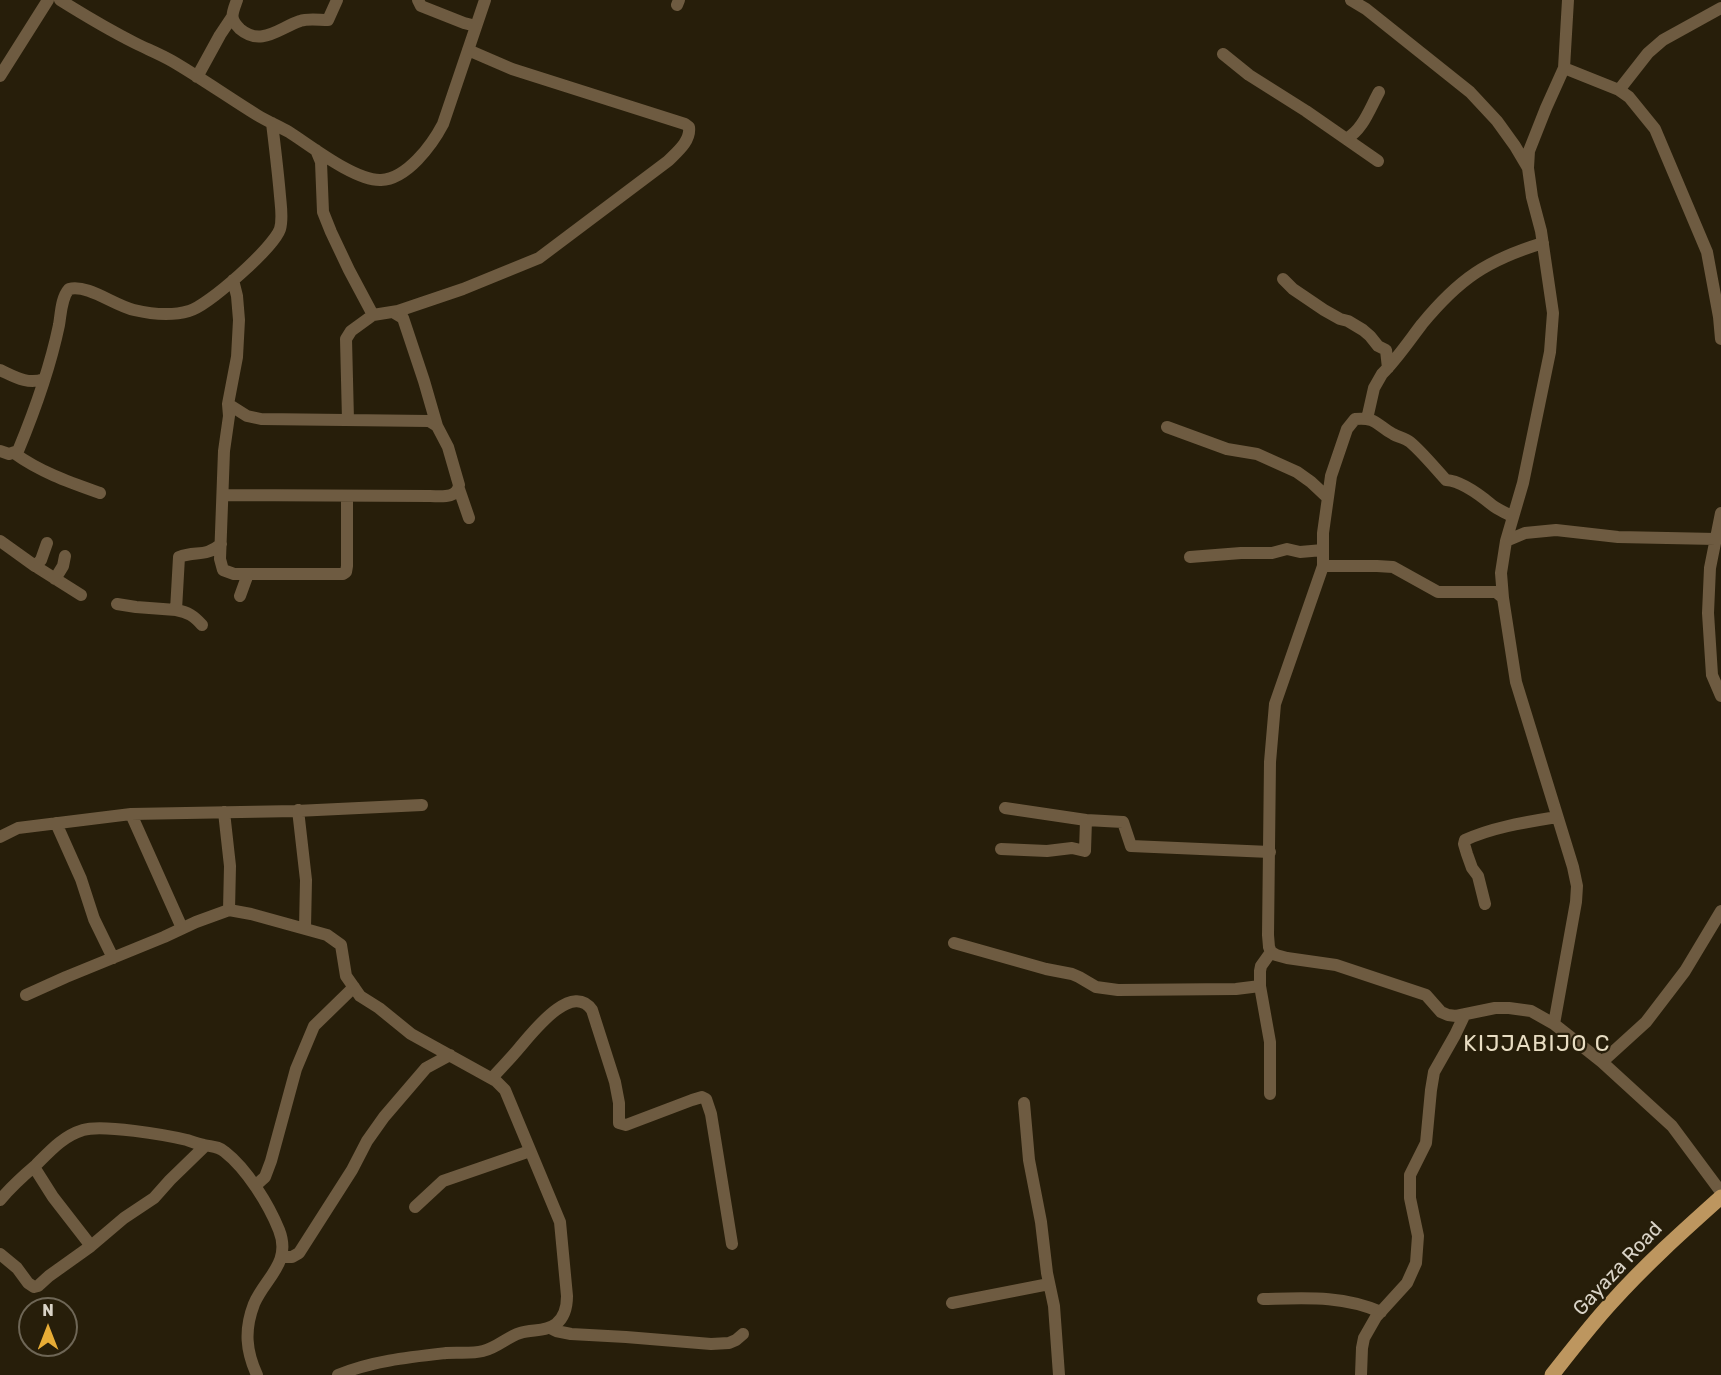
<!DOCTYPE html>
<html>
<head>
<meta charset="utf-8">
<style>
  body { margin:0 }
  #map { position:relative; width:1721px; height:1375px; overflow:hidden; background:#271e0a; font-family:Rubik,sans-serif }
  canvas { display:block }
  .north { position:absolute; left:18px; top:1297px; width:60px; height:60px; box-sizing:border-box; background:#271e0a; border:2px solid #6e6656; border-radius:50%; rotate:0deg; font-size:16px; font-weight:700; line-height:24px; text-align:center; color:#d9d3c7 }
  .north::after { content:''; display:block; margin:auto; width:21px; height:27px; background:#e7ac36; clip-path:polygon(50% 0,100% 100%,50% 72%,0 100%) }
</style>
</head>
<body>
<div id="map">
<canvas width="1721" height="1375"></canvas>
<div class="north">N</div>
</div>
<script>
const c = document.querySelector('canvas').getContext('2d');
c.lineJoin = 'round';
function trace(path, color, width, dash) {
  c.strokeStyle = color;
  c.lineWidth = width;
  c.lineCap = dash ? 'butt' : 'round';
  c.setLineDash(dash || []);
  c.stroke(path);
}
function label(font, color, halo, rows, align = 'center') {
  c.font = font + ' Rubik,sans-serif';
  c.lineWidth = 4.5;
  c.setLineDash([]);
  c.textBaseline = 'middle';
  c.strokeStyle = halo;
  c.fillStyle = color;
  for (const [text, x, y, turn = 0] of rows) {
    c.save();
    c.translate(x, y);
    c.rotate((+turn || 0) * Math.PI / 180);
    c.textAlign = isNaN(turn) ? turn : align;
    if (halo) c.strokeText(text, 0, 0);
    c.fillText(text, 0, 0);
    c.restore();
  }
}
trace(new Path2D(`
  M60 0C84 15 109 30 135 43 147 49 160 54 172 61 201 78 228 97 257 115 267 121 278 126 289 132 311 146 355 181 381 180 407 179 432 145 443 124L485 0
  M237 0C232 14 229 18 240 29 261 47 279 28 300 21 308 18 319 20 328 20L337 0
  M418 0 421 6 464 23 476 26
  M1351 0 1366 9 1470 92 1497 121 1515 146 1528 168
  M1568 0 1564 68 1546 108 1529 151 1528 168 1532 197 1541 231 1553 313 1550 352 1523 483 1506 541 1501 573 1503 598 1516 682 1573 867 1577 886 1576 902 1554 1024 1602 1062 1672 1126 1721 1192
  M677 5 679 0
  M1223 54 1249 75 1306 111 1378 161
  M1564 68 1619 90 1629 97 1655 129 1707 252 1719 317 1721 339
  M0 76 48 0
  M197 77 220 35 232 17
  M1619 90 1648 53 1663 40 1721 8
  M1346 139C1363 130 1370 108 1379 92
  M316 150 321 162 323 212 331 232 349 270 373 315
  M1283 279 1293 289 1324 310 1340 319 1348 321 1363 330 1370 336 1378 346 1386 350 1388 368
  M233 280 237 296 239 320 237 357 228 404 229 416 224 451 220 559 223 570 234 574H343L346 572 347 566V496
  M0 370C15 377 28 385 44 379
  M228 404 247 416 261 419 429 421 437 426
  M1367 419 1374 388 1382 374C1397 359 1409 341 1422 324 1459 279 1487 260 1543 243
  M348 420 346 339 351 331 373 315 398 311 463 289 539 258 668 161C677 152 691 141 689 127L685 124 512 69 468 50
  M1167 427 1227 449 1257 454 1297 472 1311 482 1327 497
  M0 451 9 454 18 451C35 410 50 368 59 325 61 314 61 298 69 289 88 284 115 306 134 310 151 314 172 316 189 311 208 306 274 247 280 229 283 219 281 207 280 196 278 172 275 148 272 123
  M14 453C40 472 69 482 100 493
  M459 489 469 518
  M223 495 430 496C441 496 457 499 459 485L448 447 437 426 424 381 403 318 393 312
  M1721 513 1710 568 1708 613 1712 675 1721 696
  M1513 517C1507 513 1498 510 1492 505 1480 495 1462 481 1446 480 1435 468 1422 452 1410 442 1405 438 1398 437 1393 434 1376 425 1377 417 1355 419L1347 429 1331 476 1323 533V566L1275 704 1270 762 1268 935 1269 947 1271 952 1276 955 1287 958 1336 965 1426 995 1441 1012 1448 1015 1456 1016 1495 1008H1509L1531 1011 1554 1024
  M0 541 35 566 41 560 47 543
  M1506 541 1525 533 1556 530 1618 537 1716 539
  M1190 557 1241 553H1272L1287 549 1300 552 1323 550
  M35 566 81 595
  M1323 566H1377L1393 567 1438 592H1496L1503 598
  M55 579 63 566 65 556
  M240 596 248 574
  M117 604 136 607 176 610 179 557C196 550 205 558 221 544
  M176 610C188 612 194 616 202 625
  M1005 808 1086 820
  M298 810 306 880 305 928
  M224 812 230 866 229 910
  M131 814 182 928
  M56 823 81 879 94 919 113 958
  M0 837 18 828 131 814 296 811 422 805
  M1001 849 1047 851 1072 848 1085 851 1086 820 1123 822 1131 846 1270 852
  M1485 904 1478 876 1472 868 1467 854 1464 844 1465 840C1493 827 1527 822 1557 817
  M954 943 1046 969 1072 974 1079 977 1096 987 1118 990 1236 989 1260 986
  M26 995 66 977 164 937 196 922 229 910 251 914 327 935 341 945 346 976 360 996 379 1008 411 1034 496 1081 505 1090 560 1222 567 1296C567 1307 565 1317 556 1324 546 1332 532 1329 520 1333 507 1337 497 1348 483 1351 471 1354 458 1352 446 1353 410 1357 371 1361 338 1375
  M1602 1062 1646 1022 1685 971 1721 911
  M492 1078C501 1068 511 1058 520 1047 533 1032 572 981 592 1010L615 1082 619 1103V1123L626 1125 692 1100 702 1097 706 1099 711 1114 732 1244
  M1270 1094V1042L1260 986V971L1261 966 1271 952
  M1024 1103 1029 1160 1041 1222 1047 1273 1054 1306 1059 1375
  M34 1167 53 1197 91 1246
  M255 1186 265 1177 271 1161 296 1069 314 1026 354 987
  M0 1200C11 1187 23 1176 36 1165 50 1151 63 1136 83 1130 102 1124 166 1135 187 1140 193 1142 198 1144 204 1145 213 1147 218 1146 225 1152 247 1169 269 1205 279 1230 292 1263 265 1278 254 1304 244 1330 246 1351 257 1375
  M415 1207 443 1181 530 1151
  M0 1254 17 1268 28 1283 34 1287 38 1286 49 1276 91 1246 124 1218 154 1198 170 1180 205 1146
  M282 1257H292L299 1253 352 1170 367 1141 384 1117 426 1068 450 1055
  M1263 1299C1305 1298 1342 1295 1381 1312
  M952 1303 1049 1284
  M550 1328 556 1331 571 1334 626 1337 711 1344 729 1343 736 1340 743 1334
  M1361 1375 1362 1348 1364 1338 1376 1317 1407 1283 1416 1263 1418 1236 1410 1198V1175L1426 1143 1431 1090 1434 1072 1455 1035 1465 1014`), '#6e5b41', 12);
trace(new Path2D(`
  M1552 1375C1571 1351 1590 1326 1611 1303 1645 1265 1683 1231 1721 1197`), '#bd965f', 15);
label('20px', '#d9d3c7', '#271e0a', [
  ["Gayaza Road",1618,1269,-47]
]);
c.letterSpacing = '1.5px';
label('22px', '#e8ddc3', '#271e0a', [
  ["KIJJABIJO C",1537,1045]
]);
c.letterSpacing = '0px';
</script>
</body>
</html>
